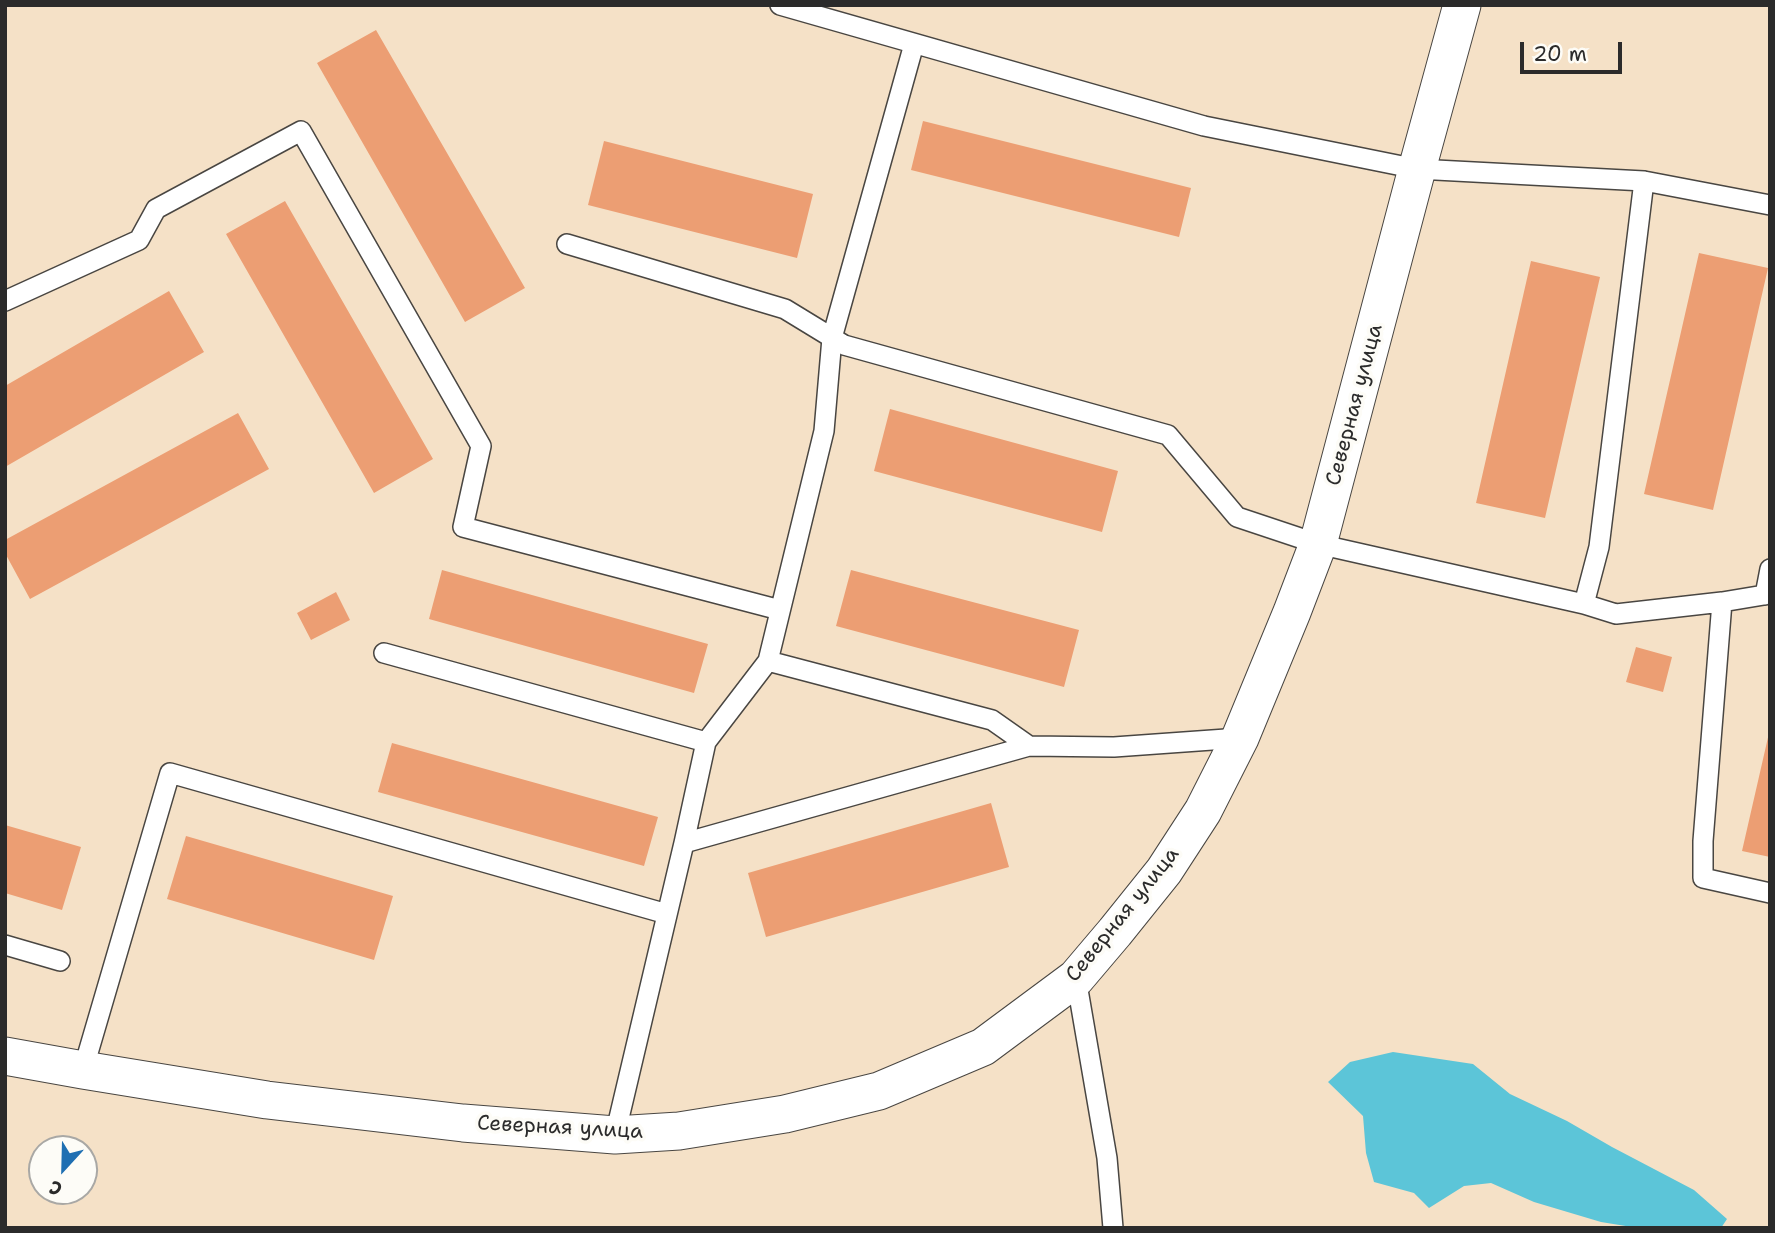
<!DOCTYPE html>
<html>
<head>
<meta charset="utf-8">
<style>
  body { margin:0 }
  #map { position:relative; width:1775px; height:1233px; overflow:hidden; background:#f5e1c7; font-family:"Shantell Sans",sans-serif }
  canvas { display:block }
  .frame { position:absolute; inset:0; border:7px solid #2b2b2b; pointer-events:none }
  .north { position:absolute; left:28px; top:1135px; width:70px; height:70px; box-sizing:border-box; background:#fdfcf7; border:2px solid #a9a8a5; border-radius:50%; rotate:202deg; font-size:19px; font-weight:700; line-height:28px; text-align:center; color:#2b2b2b }
  .north::after { content:''; display:block; margin:auto; width:24px; height:32px; background:#1f6fb2; clip-path:polygon(50% 0,100% 100%,50% 72%,0 100%) }
  .scale { position:absolute; left:1520px; top:42px; width:102px; height:32px; box-sizing:border-box; border:4px solid #2b2b2b; border-top:0; padding-left:9px; font-size:21px; line-height:24px; white-space:nowrap; color:#2b2b2b; -webkit-text-stroke:5px #fdfcf7; paint-order:stroke }
</style>
</head>
<body>
<div id="map">
<canvas width="1775" height="1233"></canvas>
<div class="frame"></div>
<div class="north">С</div>
<div class="scale">20 m</div>
</div>
<script>
const c = document.querySelector('canvas').getContext('2d');
c.lineJoin = 'round';
function fillPath(path, color) {
  c.fillStyle = color;
  c.fill(path, 'evenodd');
}
function trace(path, color, width, dash) {
  c.strokeStyle = color;
  c.lineWidth = width;
  c.lineCap = dash ? 'butt' : 'round';
  c.setLineDash(dash || []);
  c.stroke(path);
}
function label(font, color, halo, rows, align = 'center') {
  c.font = font + ' "Shantell Sans",sans-serif';
  c.lineWidth = 7;
  c.setLineDash([]);
  c.textBaseline = 'middle';
  c.strokeStyle = halo;
  c.fillStyle = color;
  for (const [text, x, y, turn = 0] of rows) {
    c.save();
    c.translate(x, y);
    c.rotate((+turn || 0) * Math.PI / 180);
    c.textAlign = isNaN(turn) ? turn : align;
    if (halo) c.strokeText(text, 0, 0);
    c.fillText(text, 0, 0);
    c.restore();
  }
}
fillPath(new Path2D(`
  M1393 1052 1473 1064 1510 1094 1567 1121 1612 1147 1694 1190 1727 1219 1721 1228H1638L1601 1222 1534 1202 1491 1183 1464 1186 1429 1208 1414 1193 1374 1182 1366 1153 1363 1116 1328 1082 1350 1062Z`), '#5cc5d8');
fillPath(new Path2D(`
  M376 30 525 288 465 322 317 63Z
  M923 121 1191 188 1179 237 911 170Z
  M604 141 813 194 797 258 588 205Z
  M285 201 433 459 374 493 226 234Z
  M1699 253 1768 268 1713 510 1644 494Z
  M1531 261 1600 277 1545 518 1476 503Z
  M169 291 204 352 5 467V386Z
  M890 409 1118 471 1102 532 874 471Z
  M238 413 269 469 30 599 5 553V540Z
  M442 570 708 644 694 693 429 619Z
  M851 570 1079 630 1064 687 836 626Z
  M336 592 350 620 311 640 297 613Z
  M1636 647 1672 657 1663 692 1626 682Z
  M1769 733H1770V857L1742 851Z
  M392 743 658 817 644 866 378 792Z
  M991 803 1009 867 766 937 748 873Z
  M5 825 81 847 62 910 5 893Z
  M186 836 393 896 374 960 167 899Z`), '#ec9e73');
const lane = new Path2D(`
  M780 5 1204 126 1417 169 1644 181 1770 205
  M914 44 832 338 824 431 768 661 992 720 1029 746
  M567 244 785 309 844 345 1168 435 1237 517 1318 544 1584 604 1616 614 1722 602 1770 594
  M5 301 139 240 156 209 301 131 481 446 463 527 780 610
  M1765 595 1770 569
  M1722 602 1703 841V878L1770 893
  M1584 604 1599 547 1644 181
  M384 653 706 742 684 843
  M706 742 768 661
  M5 945 60 961
  M1076 978 1107 1158 1113 1228
  M83 1070 170 773 667 914
  M615 1135 684 843 1029 746 1114 747 1240 738`);
const street = new Path2D(`
  M5 1056 83 1070 267 1100 463 1123 615 1135 679 1131 785 1114 879 1091 983 1047 1076 978 1115 932 1164 871 1203 811 1240 738 1292 612 1318 544 1417 169 1462 5`);
trace(lane, '#494642', 22);
trace(street, '#494642', 39);
trace(lane, '#fff', 19);
trace(street, '#fff', 37);
label('21px', '#2b2b2b', '#fdfcf7', [
  ["Северная улица",1355,405,-75],
  ["Северная улица",1123,915,-51],
  ["Северная улица",560,1128,3]
]);
</script>
</body>
</html>
